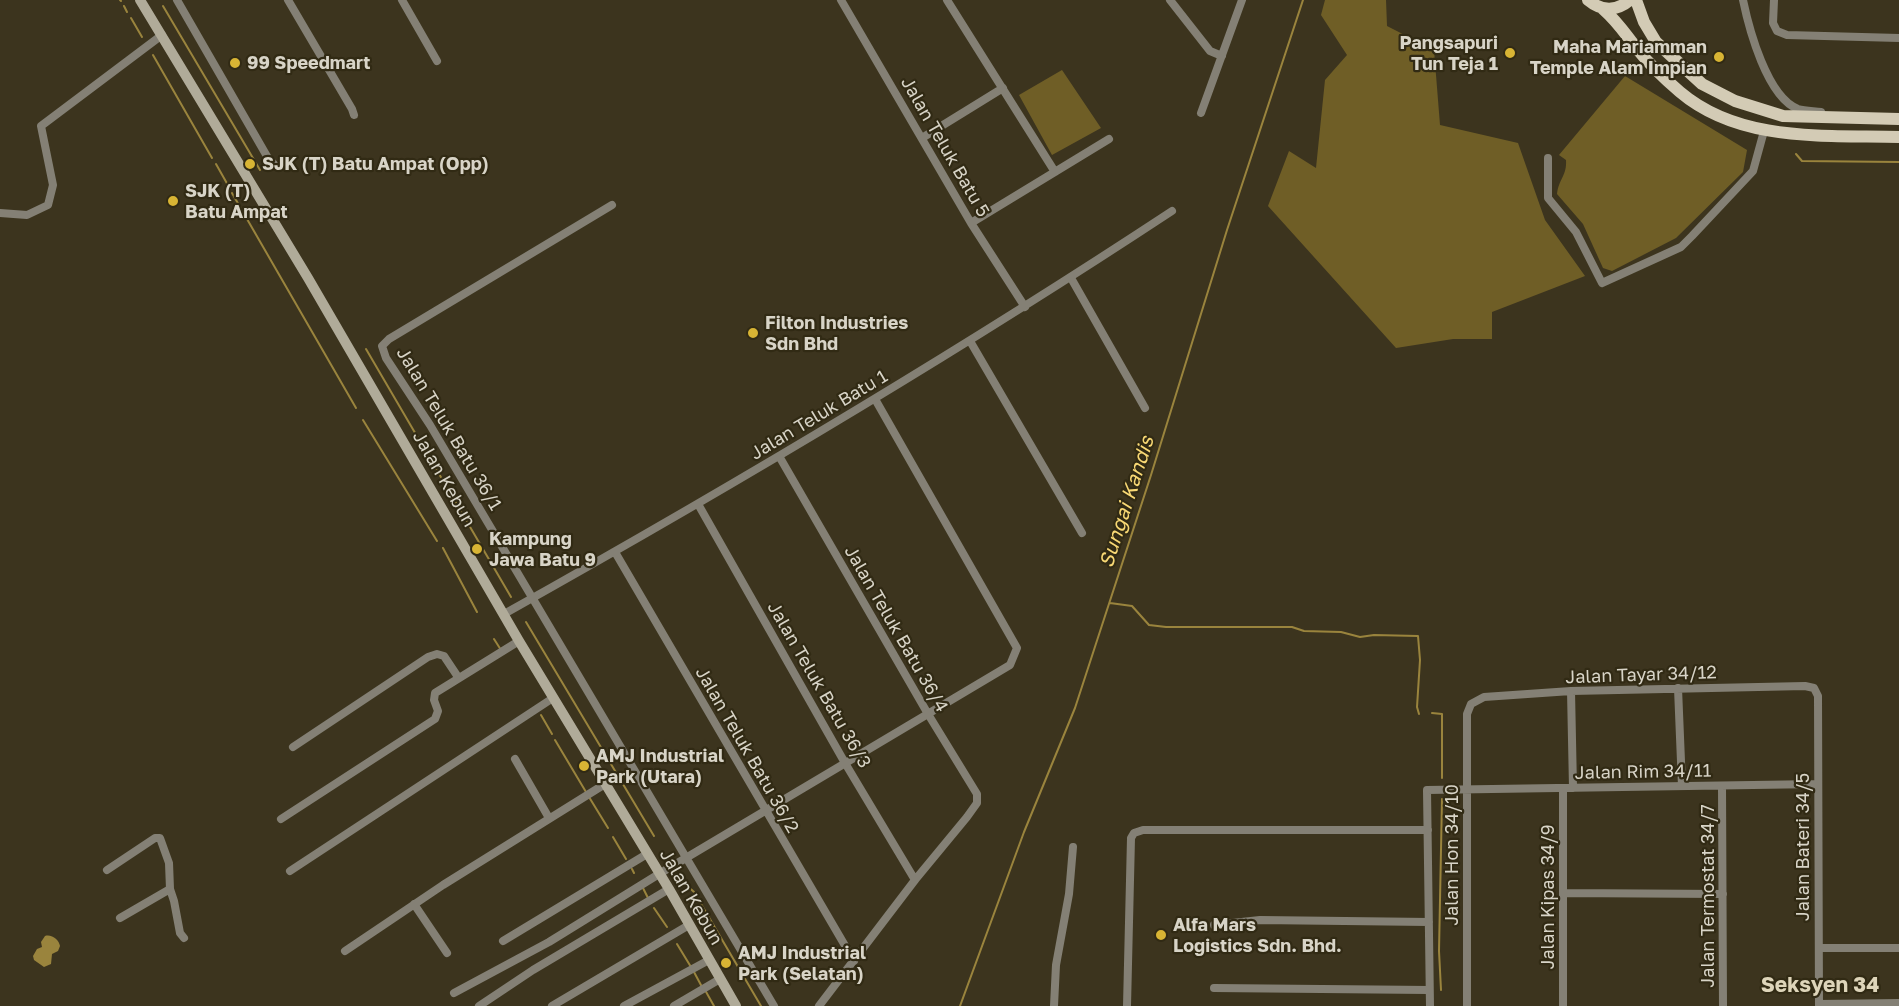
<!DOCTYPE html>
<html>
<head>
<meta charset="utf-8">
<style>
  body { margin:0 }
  canvas { display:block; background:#3c341e }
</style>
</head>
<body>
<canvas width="1899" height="1006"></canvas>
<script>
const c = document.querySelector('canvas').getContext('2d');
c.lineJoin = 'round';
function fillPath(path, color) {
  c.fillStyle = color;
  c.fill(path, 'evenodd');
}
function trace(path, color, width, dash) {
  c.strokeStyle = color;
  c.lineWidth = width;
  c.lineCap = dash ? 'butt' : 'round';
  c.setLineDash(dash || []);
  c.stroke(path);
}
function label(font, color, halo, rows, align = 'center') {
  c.font = font + ' "Golos Text",sans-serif';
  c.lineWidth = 4.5;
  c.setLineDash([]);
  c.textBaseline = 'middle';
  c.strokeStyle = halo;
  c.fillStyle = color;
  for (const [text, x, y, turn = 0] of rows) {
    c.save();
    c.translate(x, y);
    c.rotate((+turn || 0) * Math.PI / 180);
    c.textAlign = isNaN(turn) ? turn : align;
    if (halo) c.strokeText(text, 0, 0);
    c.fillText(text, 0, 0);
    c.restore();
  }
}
fillPath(new Path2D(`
  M1325 0H1386L1387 26 1434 50 1440 125 1518 143 1545 220 1585 276 1492 312V339H1453L1396 348 1268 206 1289 151 1316 168 1325 80 1347 55 1321 15Z
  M1062 70 1101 128 1052 155 1019 95Z
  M1625 76 1747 150 1743 172 1676 238 1612 271 1603 268 1583 224 1557 194C1559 178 1567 176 1566 160L1559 155Z`), '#6f5e26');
fillPath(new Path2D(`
  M45 936C52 934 59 940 60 946L58 951 52 954 51 964 44 967 34 960 33 956 37 949 42 947 41 942Z`), '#9a843d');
trace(new Path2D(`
  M120 0 121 1
  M124 6 127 12
  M163 6 260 170
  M131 18 142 37
  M153 55 212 158
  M1796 154 1802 161 1899 162
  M216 164 229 187
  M232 193 356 408
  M366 349 511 597
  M363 420 437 541
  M443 548 477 612
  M1110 603 1132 606 1149 625 1166 627H1292L1304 631 1341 632 1360 637 1374 635 1418 636 1420 660 1417 707 1419 714
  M526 622 654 836
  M494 639 501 650
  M1432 713 1442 714V778
  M541 715 552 734
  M555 740 586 792
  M589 797 608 828
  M613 837 626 859
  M632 869 634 873
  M680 879 694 892 761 1006
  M643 888 648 898
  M654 908 667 927
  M677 944 691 967
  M694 972 702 987
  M705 990 714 1006
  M1441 990 1439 951 1442 799
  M960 1006 1024 832 1075 708 1151 475 1227 230 1303 0`), '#9a843d', 2);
trace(new Path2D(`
  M177 0 268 158 274 164
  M288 0 352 109 354 115
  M402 0 437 61
  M841 0 971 223 1025 307
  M947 0 1055 172
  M1170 0 1210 51 1222 56
  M1743 0C1749 29 1767 97 1798 109 1805 111 1814 111 1821 112
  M1774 0 1773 23 1777 31 1787 35 1899 38
  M1201 113 1242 0
  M922 138 1003 88
  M1548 158V198L1576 232 1602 283 1681 247 1692 236 1753 171 1764 131
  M612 205 389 339 382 346 386 358 430 425 774 1006
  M0 213 27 215 48 205 53 185 41 126 162 35
  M971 223 1109 139
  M1071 278 1145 408
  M970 341 1082 533
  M779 456 928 714 977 794V803L967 817 915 880 819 1006
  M698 504 845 763 915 880
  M615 552 854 961
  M504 614C731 487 955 354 1172 211
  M1678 688 1682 786
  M1571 691 1573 788
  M293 747 428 657 437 654 444 656 458 677
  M515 759 549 818
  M1722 786 1723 1006
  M281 819 435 719 438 711 434 700 435 693 519 641
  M107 870 155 838H160L169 863 170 889 174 901 180 933 184 938
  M290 871 553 698
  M1563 893 1723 894
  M414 904 447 953
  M120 918 170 889
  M1214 925 1260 920 1429 922
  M503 941 647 854
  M1819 948H1899
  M345 951 443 885 605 784
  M1214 988 1429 990
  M454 993 549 942 659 874 1010 665 1017 648 875 399
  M1819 1004 1899 1003
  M479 1006 533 970 669 889
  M552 1006 689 925
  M624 1006 709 960
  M674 1006 720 979
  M1054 1006 1056 965 1069 894 1073 847
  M1127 1006 1131 838 1134 833 1143 830H1428
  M1430 1006 1427 790 1818 784
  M1467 1006V714L1471 704 1484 697 1571 691 1805 686 1814 688 1818 696 1819 1006
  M1563 1006V788`), '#848075', 8);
trace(new Path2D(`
  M140 0 308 278 519 641 669 889 736 1006`), '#b0ab99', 10);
trace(new Path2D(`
  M1588 0C1601 11 1616 12 1630 0
  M1636 0 1644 22 1656 42 1702 84 1735 101 1783 116 1899 119
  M1603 9C1619 23 1625 34 1638 50 1650 65 1666 80 1680 92 1740 143 1826 135 1899 137`), '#d3cbb5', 12);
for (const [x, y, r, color] of [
  [1510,53,6,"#d8b434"],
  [1719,57,6,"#d8b434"],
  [235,63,6,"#d8b434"],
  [250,164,6,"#d8b434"],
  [173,201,6,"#d8b434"],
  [753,333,6,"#d8b434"],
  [477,549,6,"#d8b434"],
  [584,766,6,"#d8b434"],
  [1161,935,6,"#d8b434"],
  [726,963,6,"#d8b434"]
]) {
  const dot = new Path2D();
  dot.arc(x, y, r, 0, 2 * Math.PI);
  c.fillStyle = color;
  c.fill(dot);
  trace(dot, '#312a14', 2);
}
label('bold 18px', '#d8d4c7', '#312a14', [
  ["Pangsapuri",1498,43,"right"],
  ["Tun Teja 1",1498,64,"right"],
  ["Maha Mariamman",1707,47,"right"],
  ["Temple Alam Impian",1707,68,"right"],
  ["99 Speedmart",247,63],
  ["SJK (T) Batu Ampat (Opp)",262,164],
  ["SJK (T)",185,191],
  ["Batu Ampat",185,212],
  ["Filton Industries",765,323],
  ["Sdn Bhd",765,344],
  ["Kampung",489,539],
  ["Jawa Batu 9",489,560],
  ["AMJ Industrial",596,756],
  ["Park (Utara)",596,777],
  ["Alfa Mars",1173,925],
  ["Logistics Sdn. Bhd.",1173,946],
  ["AMJ Industrial",738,953],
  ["Park (Selatan)",738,974]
], 'left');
label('18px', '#d8d4c7', '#312a14', [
  ["Jalan Teluk Batu 5",945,147,60],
  ["Jalan Teluk Batu 1",819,415,-31],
  ["Jalan Teluk Batu 36/1",449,429,59],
  ["Jalan Kebun",444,479,60],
  ["Jalan Teluk Batu 36/4",896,629,60],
  ["Jalan Tayar 34/12",1641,675,-2],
  ["Jalan Teluk Batu 36/3",819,685,60],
  ["Jalan Teluk Batu 36/2",747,750,60],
  ["Jalan Rim 34/11",1643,772,-1],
  ["Jalan Bateri 34/5",1803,847,-90],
  ["Jalan Hon 34/10",1452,855,-90],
  ["Jalan Termostat 34/7",1708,896,-90],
  ["Jalan Kebun",691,897,60],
  ["Jalan Kipas 34/9",1548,897,-90]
]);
label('italic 20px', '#f8d874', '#312a14', [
  ["Sungai Kandis",1127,502,-72]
]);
label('bold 21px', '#ded5ba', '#312a14', [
  ["Seksyen 34",1820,985]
]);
</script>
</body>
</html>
